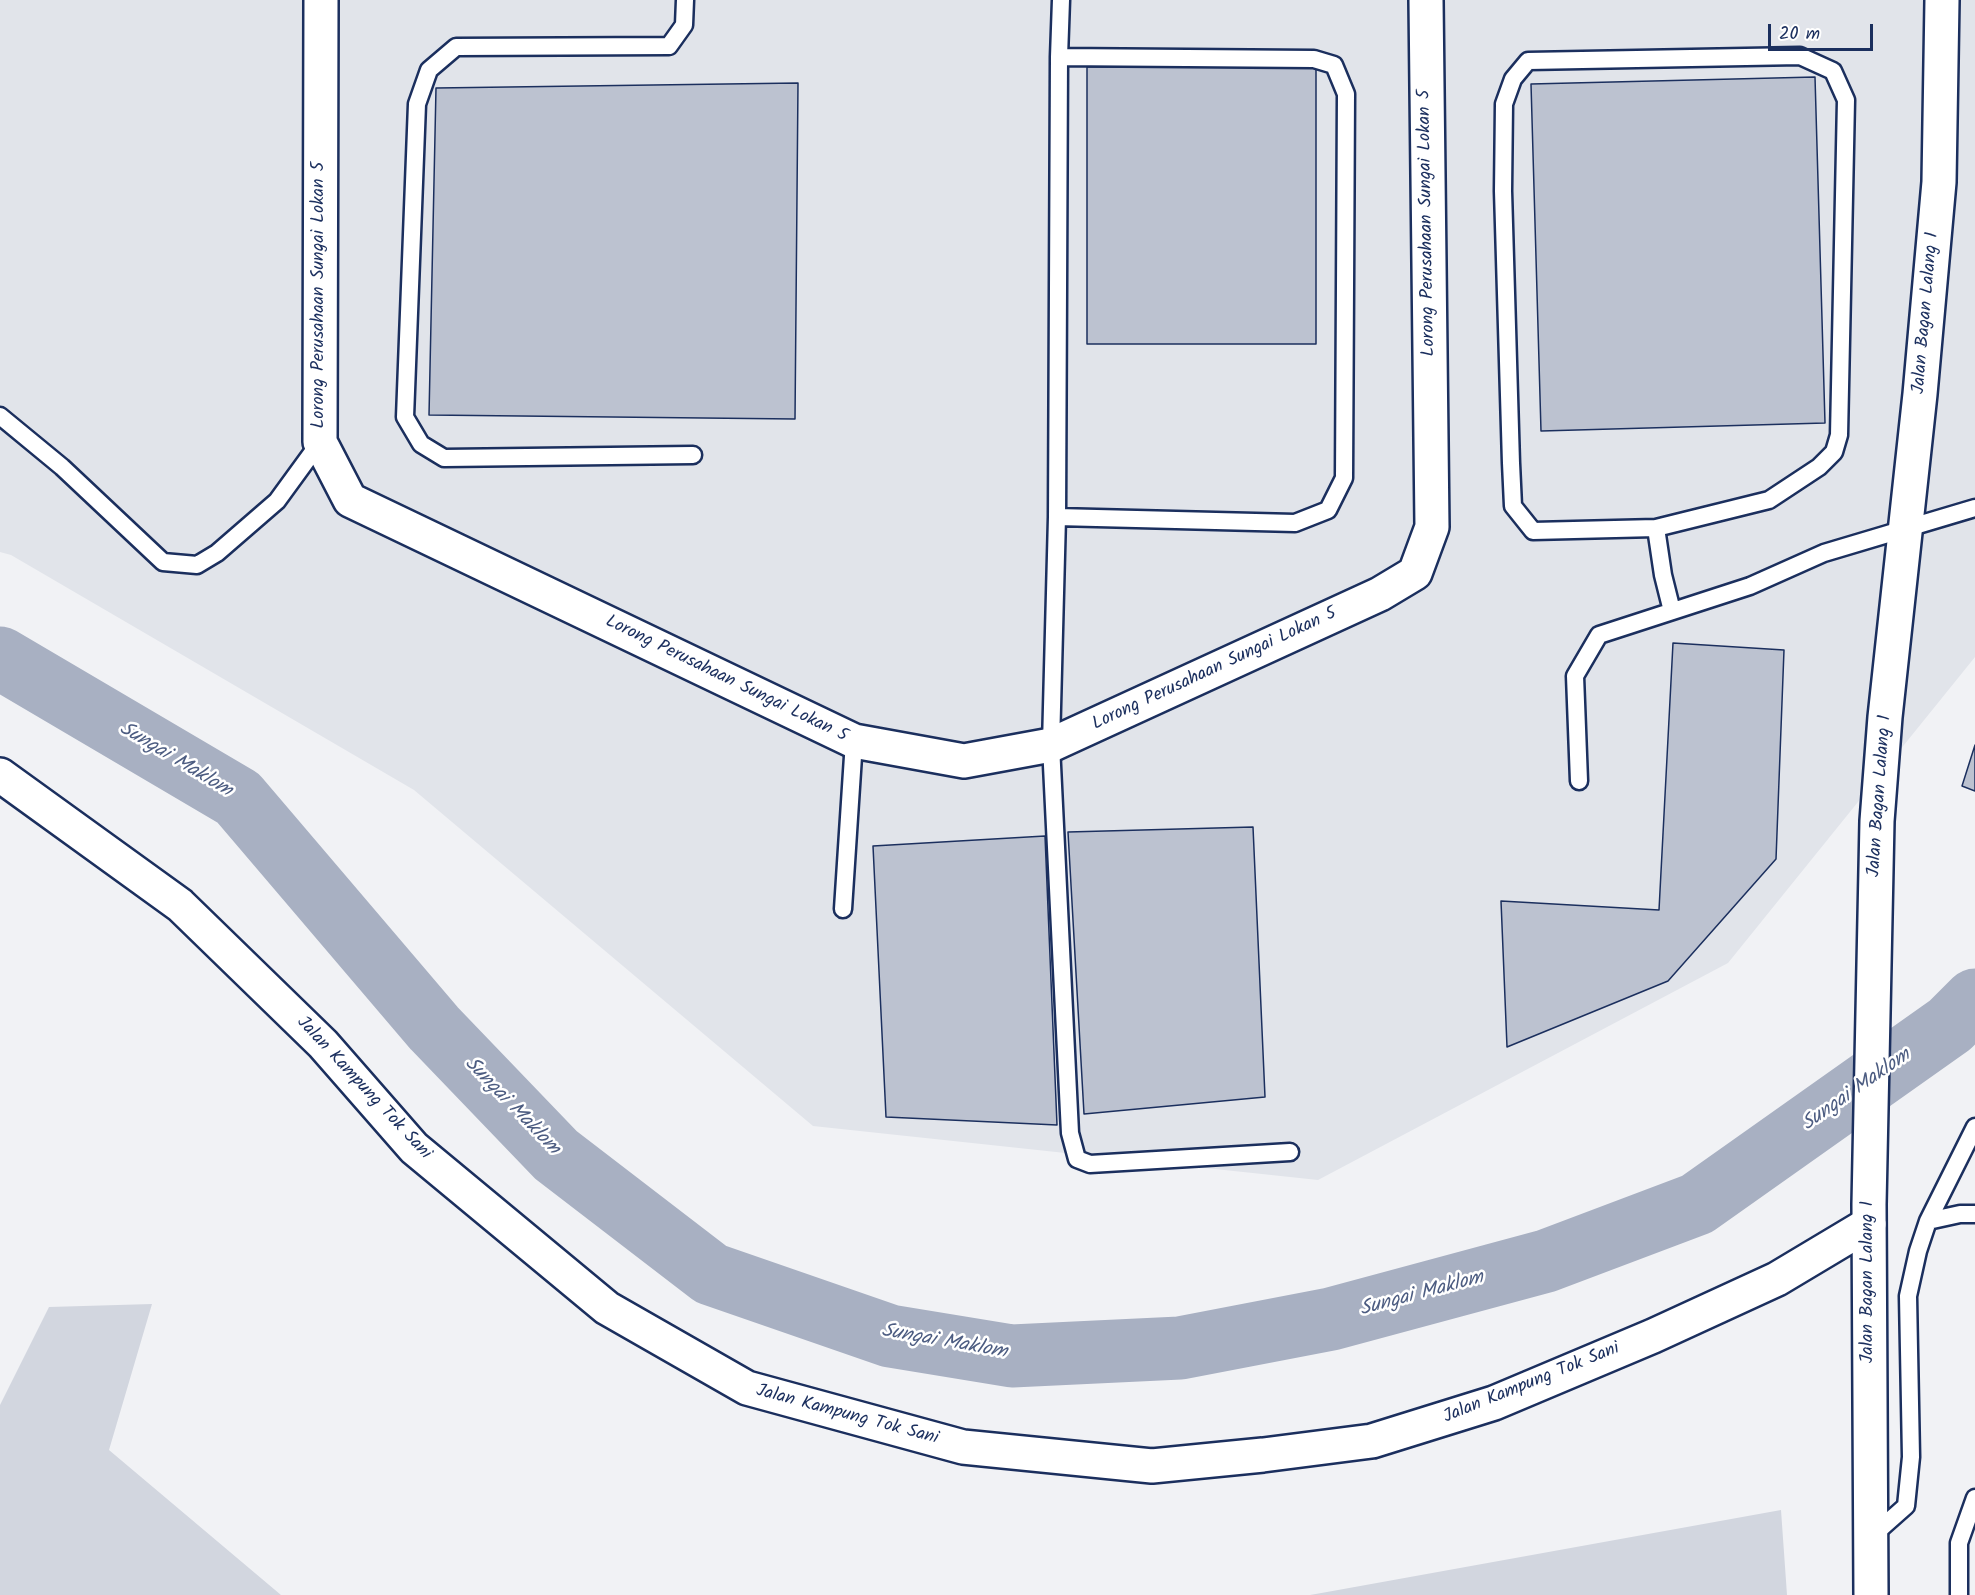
<!DOCTYPE html>
<html>
<head>
<meta charset="utf-8">
<style>
  body { margin:0 }
  #map { position:relative; width:1975px; height:1595px; overflow:hidden; background:#f1f2f5; font-family:Kalam,sans-serif }
  canvas { display:block }
  .scale { position:absolute; left:1768px; top:24px; width:105px; height:27px; box-sizing:border-box; border:3px solid #1b2f5e; border-top:0; padding-left:8px; font-size:18px; line-height:21px; white-space:nowrap; color:#1b2f5e; -webkit-text-stroke:4px #fff; paint-order:stroke }
</style>
</head>
<body>
<div id="map">
<canvas width="1975" height="1595"></canvas>
<div class="scale">20 m</div>
</div>
<script>
const c = document.querySelector('canvas').getContext('2d');
c.lineJoin = 'round';
function fillPath(path, color) {
  c.fillStyle = color;
  c.fill(path, 'evenodd');
}
function trace(path, color, width, dash) {
  c.strokeStyle = color;
  c.lineWidth = width;
  c.lineCap = dash ? 'butt' : 'round';
  c.setLineDash(dash || []);
  c.stroke(path);
}
function label(font, color, halo, rows, align = 'center') {
  c.font = font + ' Kalam,sans-serif';
  c.lineWidth = 5;
  c.setLineDash([]);
  c.textBaseline = 'middle';
  c.strokeStyle = halo;
  c.fillStyle = color;
  for (const [text, x, y, turn = 0] of rows) {
    c.save();
    c.translate(x, y);
    c.rotate((+turn || 0) * Math.PI / 180);
    c.textAlign = isNaN(turn) ? turn : align;
    if (halo) c.strokeText(text, 0, 0);
    c.fillText(text, 0, 0);
    c.restore();
  }
}
fillPath(new Path2D(`
  M0 0H1975V657L1728 963 1318 1180 813 1126 414 790 11 555 0 552Z`), '#e1e4ea');
fillPath(new Path2D(`
  M152 1304 109 1450 281 1595H0V1405L49 1307Z
  M1781 1510 1787 1595H1310L1327 1592Z`), '#d2d6df');
trace(new Path2D(`
  M0 658 238 798 434 1028 556 1155 711 1274 890 1336 1012 1356 1180 1348 1331 1319 1546 1261 1697 1204 1950 1025 1975 1000`), '#a8b0c2', 63);
const building = new Path2D(`
  M1087 67H1316V344H1087Z
  M1815 77 1825 423 1541 431 1531 84Z
  M798 83 795 419 429 415 436 88Z
  M1673 643 1784 650 1776 859 1668 981 1507 1047 1501 901 1659 910Z
  M1975 745V791L1962 786Z
  M1253 827 1265 1097 1084 1114 1068 832Z
  M1045 836 1057 1125 886 1117 873 846Z`);
fillPath(building, '#bcc2d0');
trace(building, '#1b2f5e', 1.5);
const service = new Path2D(`
  M685 0 684 25 669 46 456 47 429 70 417 104 405 417 421 444 444 458 693 455
  M1061 0 1059 57 1057 517 1051 745 1070 1133 1077 1159 1090 1164 1290 1152
  M1800 56 1833 71 1846 100 1839 435 1834 452 1819 467 1769 500 1656 528 1533 531 1513 506 1511 463 1503 191 1504 104 1513 79 1528 61Z
  M0 416 62 467 163 562 197 565 217 553 277 501 320 442
  M1057 517 1295 523 1328 510 1344 478 1346 94 1334 65 1314 59 1059 57
  M1656 528 1663 575 1672 611
  M1579 781 1575 676 1599 635 1750 586 1824 553 1975 508
  M843 909 854 741
  M1928 1221 1960 1214H1975
  M1871 1537 1906 1506 1911 1457 1908 1296 1918 1251 1928 1221 1975 1127
  M1959 1595V1543L1975 1498`);
const minor = new Path2D(`
  M321 0 320 442 350 500 854 741 964 761 1051 745 1380 594 1415 573 1432 527 1426 0
  M0 775 180 905 323 1044 414 1148 607 1308 747 1388 963 1447 1152 1466 1263 1455 1372 1441 1494 1403 1653 1336 1777 1279 1869 1224`);
const secondary = new Path2D(`
  M1871 1595 1869 1204 1877 821 1885 717 1920 394 1939 182 1942 0`);
trace(service, '#1b2f5e', 21);
trace(minor, '#1b2f5e', 38);
trace(secondary, '#1b2f5e', 38);
trace(service, '#fff', 16);
trace(minor, '#fff', 33);
trace(secondary, '#fff', 33);
label('18px', '#1b2f5e', '#fff', [
  ["Lorong Perusahaan Sungai Lokan 5",1428,223,-91],
  ["Lorong Perusahaan Sungai Lokan 5",320,295,-90],
  ["Jalan Bagan Lalang 1",1927,313,-85],
  ["Lorong Perusahaan Sungai Lokan 5",1215,670,-25],
  ["Lorong Perusahaan Sungai Lokan 5",726,680,26],
  ["Jalan Bagan Lalang 1",1881,796,-86],
  ["Jalan Kampung Tok Sani",363,1089,47],
  ["Jalan Bagan Lalang 1",1869,1282,-90],
  ["Jalan Kampung Tok Sani",1532,1384,-22],
  ["Jalan Kampung Tok Sani",847,1416,15]
]);
label('italic 20px', '#4c5c81', '#fff', [
  ["Sungai Maklom",175,761,31],
  ["Sungai Maklom",1857,1091,-35],
  ["Sungai Maklom",511,1107,46],
  ["Sungai Maklom",1422,1295,-15],
  ["Sungai Maklom",944,1343,10]
]);
</script>
</body>
</html>
